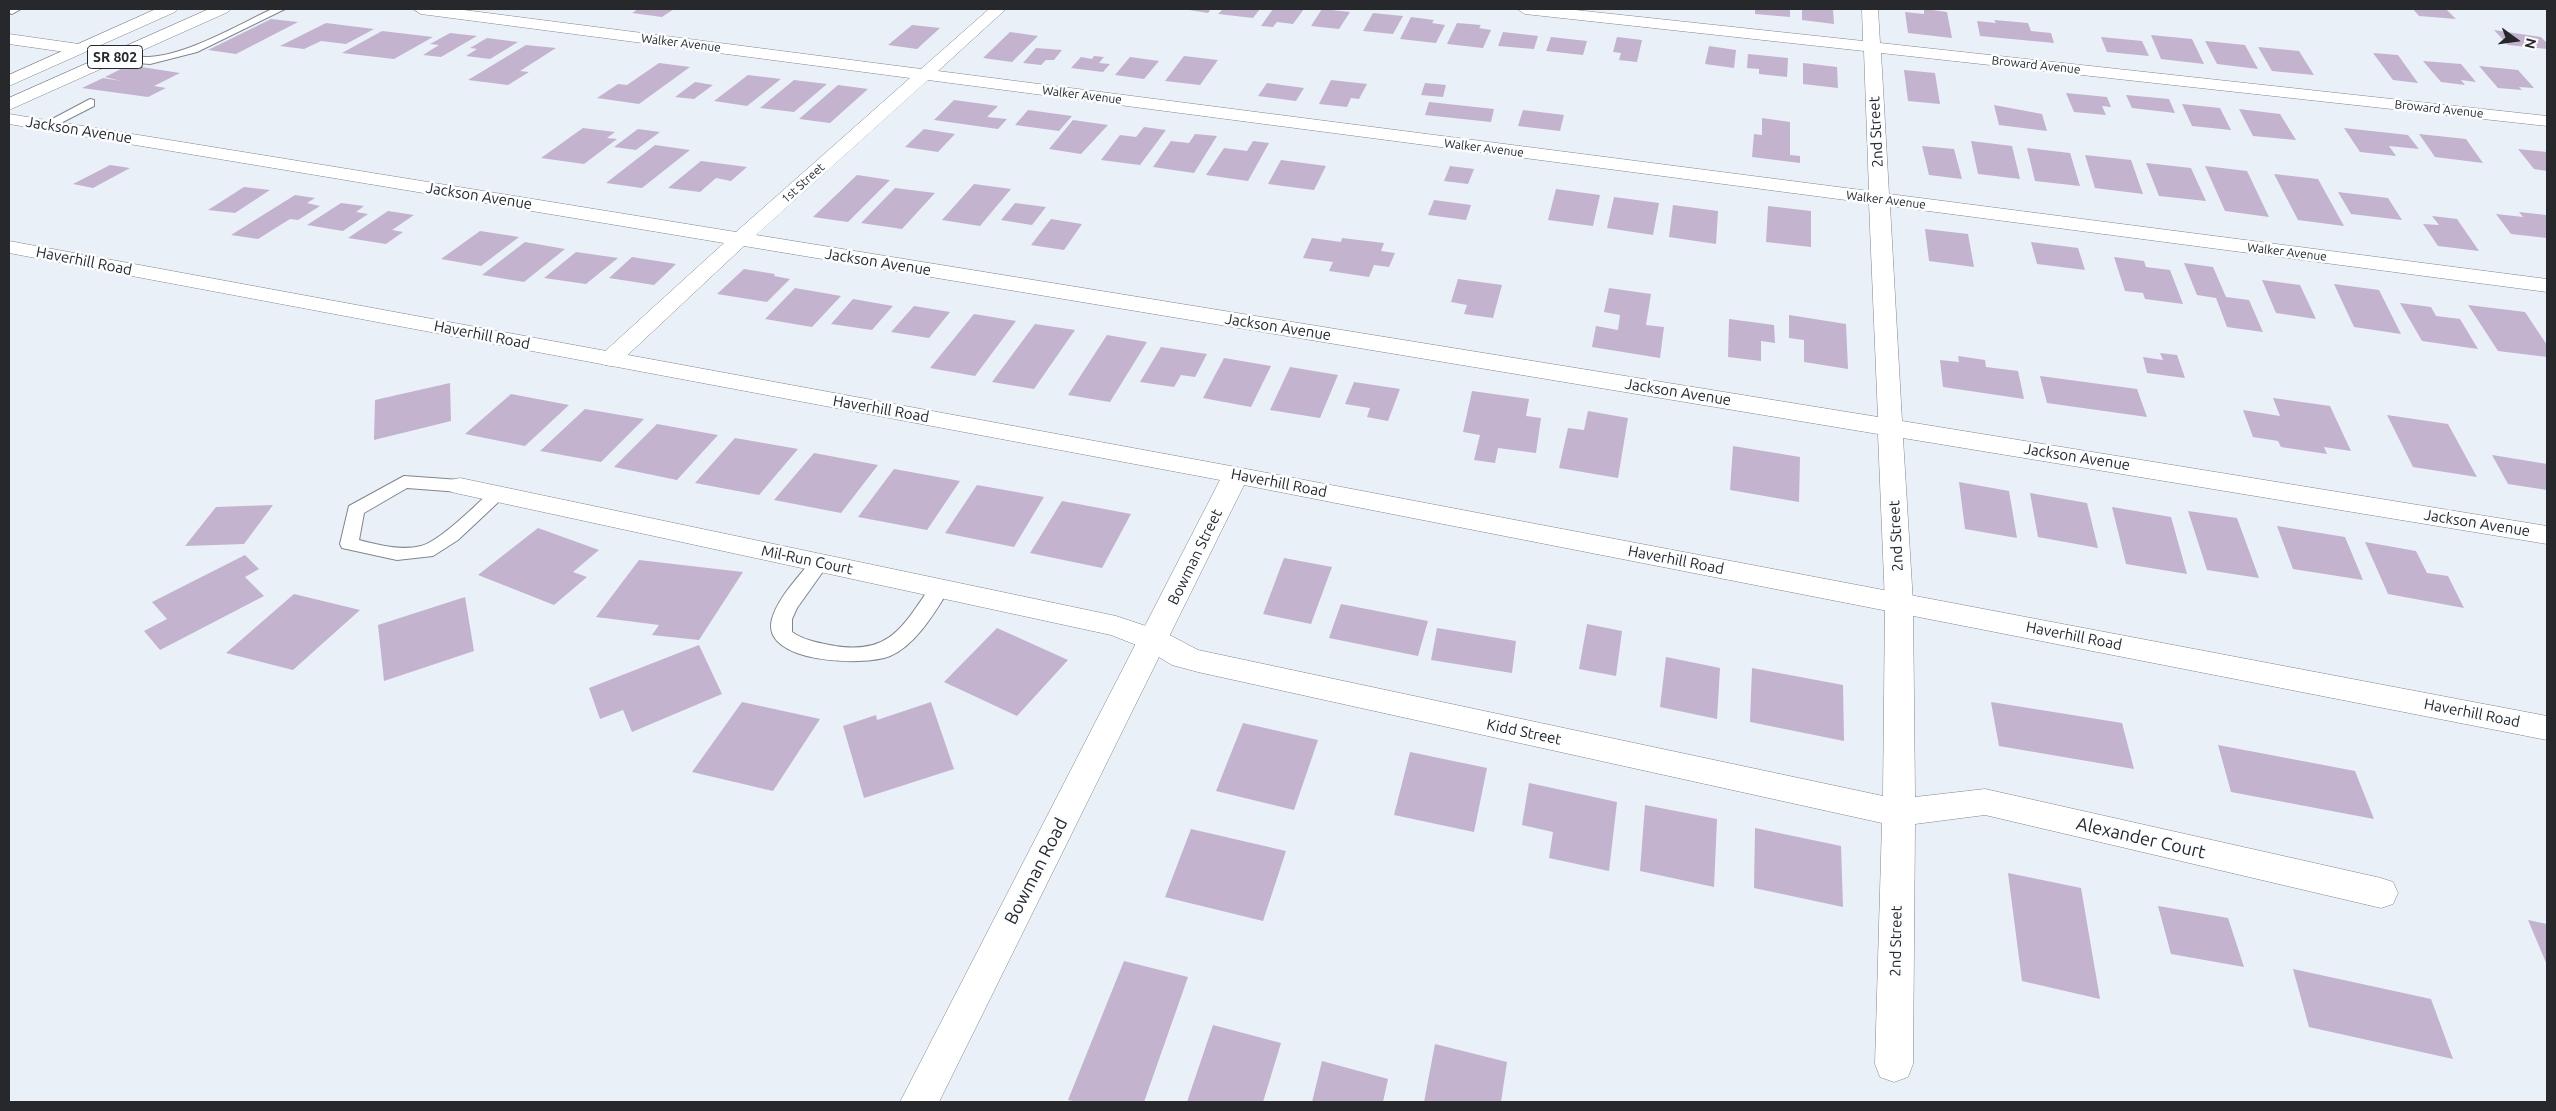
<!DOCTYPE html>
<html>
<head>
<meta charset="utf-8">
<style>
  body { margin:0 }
  #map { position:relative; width:2556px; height:1111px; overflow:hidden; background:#eaf0f8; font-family:Ubuntu,sans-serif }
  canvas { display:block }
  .frame { position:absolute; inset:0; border:10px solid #26282b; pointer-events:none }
  .north { position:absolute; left:2491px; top:15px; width:50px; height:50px; -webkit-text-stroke:4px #fcfdff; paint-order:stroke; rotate:104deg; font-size:14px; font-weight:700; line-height:20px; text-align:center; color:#26282b }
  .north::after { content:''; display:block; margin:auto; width:18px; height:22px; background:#26282b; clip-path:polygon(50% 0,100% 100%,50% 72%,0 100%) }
</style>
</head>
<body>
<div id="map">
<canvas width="2556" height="1111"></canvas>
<div class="frame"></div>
<div class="north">N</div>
</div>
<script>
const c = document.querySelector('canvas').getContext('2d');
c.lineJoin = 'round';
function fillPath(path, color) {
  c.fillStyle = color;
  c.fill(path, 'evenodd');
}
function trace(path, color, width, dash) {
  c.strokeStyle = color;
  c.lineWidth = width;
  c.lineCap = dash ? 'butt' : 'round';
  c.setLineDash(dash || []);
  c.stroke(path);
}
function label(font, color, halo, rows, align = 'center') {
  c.font = font + ' Ubuntu,sans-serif';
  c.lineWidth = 5;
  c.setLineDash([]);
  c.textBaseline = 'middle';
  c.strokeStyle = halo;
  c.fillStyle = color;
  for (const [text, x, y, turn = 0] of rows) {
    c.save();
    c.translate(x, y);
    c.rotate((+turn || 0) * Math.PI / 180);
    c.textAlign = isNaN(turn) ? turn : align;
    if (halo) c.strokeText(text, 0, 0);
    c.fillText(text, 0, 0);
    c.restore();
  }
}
fillPath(new Path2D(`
  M638 9H674L662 17 632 13Z
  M1183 9H1211L1208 13Z
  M1223 9H1260L1253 18 1218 14Z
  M1273 9H1304L1293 24 1277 22 1273 27 1261 26Z
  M1322 9 1350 12 1339 29 1311 26Z
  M1755 9H1790V17L1755 14Z
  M1802 9H1833L1834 24 1802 20Z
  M1924 9 1947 12 1952 38 1908 33 1905 12 1924 14Z
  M2413 9H2446L2456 19 2419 16Z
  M1373 13 1403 16 1393 34 1363 31Z
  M1411 17 1434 20 1432 23 1445 25 1436 43 1400 39Z
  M271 19 298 22 236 54 208 50Z
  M1994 20 2028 23 2031 31 2051 33 2054 43 1980 36 1977 21 1996 23Z
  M326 23 374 29 346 44 321 41 304 49 280 46Z
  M1457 23 1481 25 1479 28 1491 30 1483 48 1447 44Z
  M912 25 940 28 917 49 888 45Z
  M2494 30 2541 37 2547 43V49L2508 45Z
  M382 31 433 37 394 59 342 53Z
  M1010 32 1038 36 1012 62 983 58Z
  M1503 32 1538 36 1534 49 1498 46Z
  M450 33 477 36 441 57 423 55 439 45 430 44Z
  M2151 35 2192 39 2204 64 2161 59Z
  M1551 37 1587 41 1583 55 1546 51Z
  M1617 37 1642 40 1637 62 1619 60 1621 53 1613 52Z
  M2101 37 2142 41 2149 56 2107 52Z
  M487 38 518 42 490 59 466 56 477 49 470 48Z
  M2205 41 2245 45 2258 69 2217 64Z
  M526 45 556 48 520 71 529 72 508 85 468 80Z
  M1709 46 1736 50 1734 68 1705 64Z
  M2258 47 2299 51 2314 75 2272 71Z
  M1036 48 1062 50 1054 60H1046L1041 65 1023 63Z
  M2373 53 2398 55 2418 83 2393 80Z
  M1748 54 1788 58 1787 77 1759 74V69L1747 68Z
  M1094 56 1104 57 1099 63 1110 64 1103 72 1071 68 1081 57 1092 59Z
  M1184 56 1218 60 1200 85 1165 81Z
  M1130 57 1159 61 1144 79 1115 75Z
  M2423 61 2461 64 2476 82 2461 80 2465 85 2441 82Z
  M659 63 690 67 639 104 597 98 618 84 627 85Z
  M1803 63 1837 67 1838 88 1803 84Z
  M129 65 180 73 154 86 166 88 148 97 82 88 103 78 121 81 105 77Z
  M2479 66 2518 70 2534 88 2519 87 2522 90 2498 88Z
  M1904 70 1935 73 1940 104 1908 101Z
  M748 75 781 79 747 106 714 101Z
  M794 80 827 84 794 112 760 108Z
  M1331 80 1367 84 1359 99 1351 98 1347 107 1319 104Z
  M695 82 713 85 694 99 675 97Z
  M1267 83 1304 88 1296 101 1258 96Z
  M1425 83 1446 85 1443 97 1421 95Z
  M838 85 868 89 830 123 799 119Z
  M2066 93 2107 97 2111 107 2102 106 2106 115 2074 112Z
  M2126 95 2169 99 2175 113 2132 108Z
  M954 100 998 106 987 117 1007 119 998 129 934 120Z
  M1429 102 1494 109 1491 122 1425 115Z
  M2182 104 2220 108 2231 130 2192 126Z
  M1994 105 2042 114 2047 131 1999 125Z
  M2239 109 2280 114 2296 140 2253 136Z
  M1028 110 1072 116 1059 131 1015 125Z
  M1523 110 1564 115 1560 131 1518 126Z
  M1762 118 1790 122V155L1800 156V163L1752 157 1754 134 1762 135Z
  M1073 120 1108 125 1081 154 1049 149Z
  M1144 127 1166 130 1140 165 1101 160 1120 135 1136 137Z
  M583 128 615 132 607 138 617 139 584 164 541 158Z
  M2344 128 2408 135 2419 149 2389 146 2396 156 2360 152Z
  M638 129 660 132 636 150 614 147Z
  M924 129 955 134 938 152 905 147Z
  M1195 134 1217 136 1194 173 1153 167 1171 141 1189 143Z
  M2419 134 2466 139 2483 163 2435 157Z
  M1253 141 1269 143 1248 181 1206 175 1224 148 1247 151Z
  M1971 141 2012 146 2020 179 1978 174Z
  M655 145 690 150 642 188 606 183Z
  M1922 146 1954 149 1962 179 1929 175Z
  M2027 148 2070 153 2080 186 2035 181Z
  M2518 149 2547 152V171L2534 169Z
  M2085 155 2131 160 2143 194 2095 188Z
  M1281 160 1326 166 1314 190 1268 184Z
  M701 161 747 167 731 181 716 178 700 192 668 188Z
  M2146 163 2191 168 2206 201 2159 196Z
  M110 165 130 168 93 188 73 184Z
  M1450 166 1474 169 1468 184 1444 181Z
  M2205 166 2247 171 2269 217 2225 211Z
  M2274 174 2318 179 2344 226 2298 220Z
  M857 175 890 180 848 222 813 217Z
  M974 184 1011 189 980 226 942 220Z
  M244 187 270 190 235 213 208 210Z
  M895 188 935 193 902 229 861 223Z
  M1556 189 1600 195 1593 226 1548 220Z
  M2338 192 2388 198 2402 220 2351 214Z
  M295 195 315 198 307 203 320 206 298 220 290 219 258 239 231 235Z
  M1614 197 1659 203 1653 235 1607 228Z
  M1434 200 1471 205 1466 220 1428 215Z
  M341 203 364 206 356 212 368 214 343 231 307 225Z
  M1015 203 1046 207 1032 225 1001 220Z
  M1673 205 1718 211 1716 244 1669 237Z
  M1768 206 1811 211V247L1766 242Z
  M388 211 414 215 392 230 403 232 386 244 348 238Z
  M2519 212 2546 215 2547 238 2511 234 2496 214 2523 217Z
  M2432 216 2457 219 2479 251 2438 246 2423 224 2439 225Z
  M1051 219 1082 224 1064 250 1031 245Z
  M1925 229 1968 234 1974 267 1929 261Z
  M480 231 519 237 481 266 441 259Z
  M1312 238 1341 242 1342 238 1384 243 1381 251 1395 253 1389 267 1374 265 1369 277 1329 271 1333 262 1303 258Z
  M525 242 565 249 524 282 482 275Z
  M2031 242 2078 248 2085 270 2037 264Z
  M576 252 618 258 586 284 544 278Z
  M632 257 676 264 654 285 609 278Z
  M2114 257 2144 261 2146 267 2170 270 2183 304 2145 299 2143 293 2125 291Z
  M2184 263 2213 267 2226 297 2249 300 2263 332 2227 327 2216 298 2197 295Z
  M744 269 775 274 774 276 790 279 767 302 717 294Z
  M1458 279 1502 285 1493 318 1464 314 1467 305 1451 302Z
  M2262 280 2300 285 2316 319 2276 313Z
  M2334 284 2379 290 2401 334 2354 327Z
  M795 288 841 296 812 327 765 319Z
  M1609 288 1651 294 1646 325 1664 327 1660 358 1592 347 1596 326 1618 330 1620 315 1604 312Z
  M853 299 893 306 872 330 831 324Z
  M2400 303 2431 307 2436 316 2460 319 2478 349 2422 341Z
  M2468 305 2525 312 2547 345V357L2498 351Z
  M914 306 950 312 929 338 891 332Z
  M974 314 1016 321 975 376 930 368Z
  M1789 315 1846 324 1848 369 1804 362V340L1789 338Z
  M1729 319 1774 325 1775 343 1761 341V361L1728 357Z
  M1035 324 1075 330 1034 389 992 382Z
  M1107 335 1147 342 1110 402 1068 395Z
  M1161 347 1207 354 1195 377 1181 375 1174 387 1140 382Z
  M2160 353 2177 355 2185 378 2147 373 2143 357 2163 360Z
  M1958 356 1985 360 1986 367 2018 371 2024 399 1943 387 1940 360 1959 362Z
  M1224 358 1271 366 1251 407 1203 398Z
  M1290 367 1338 375 1320 418 1270 410Z
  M2040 376 2137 389 2147 417 2047 403Z
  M1354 382 1400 389 1388 421 1367 417 1370 408 1345 404Z
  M450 383 451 421 374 440 375 400Z
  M1472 391 1529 399 1526 416 1541 418 1536 453 1498 448 1495 463 1474 460 1480 435 1463 432Z
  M511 394 569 405 525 446 465 434Z
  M2273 398 2330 406 2351 451 2324 447 2327 454 2281 447 2278 441 2253 437 2243 410 2280 416Z
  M585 409 644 419 601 462 540 451Z
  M1588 411 1628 418 1618 478 1559 468 1568 428 1584 430Z
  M2387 415 2448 424 2477 477 2413 467Z
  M657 424 718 435 677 480 614 467Z
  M735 438 798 449 759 495 695 483Z
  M1733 446 1800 457 1799 502 1730 490Z
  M814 453 878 465 841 513 774 500Z
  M2492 455 2547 464V490L2508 484Z
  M894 469 960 481 927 530 858 517Z
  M1959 482 2009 491 2017 538 1965 529Z
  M977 485 1044 497 1014 547 945 533Z
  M2030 493 2087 503 2098 548 2038 537Z
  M1062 501 1131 514 1102 568 1030 553Z
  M273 505 244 544 185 546 216 507Z
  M2112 507 2171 517 2187 574 2126 564Z
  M2188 511 2237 518 2259 578 2207 570Z
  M2277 526 2345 537 2363 580 2293 569Z
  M538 528 599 550 573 572 587 577 554 605 478 575Z
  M2365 542 2416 551 2427 573 2448 576 2464 608 2388 594Z
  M245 555 259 569 245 577 264 596 160 650 144 631 167 619 152 602Z
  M1284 558 1332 567 1311 624 1263 614Z
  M639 560 743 572 699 640 652 635 659 625 596 617Z
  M294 594 360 610 293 670 226 653Z
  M465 597 474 651 384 681 378 625Z
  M1341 604 1428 621 1418 656 1329 638Z
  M1587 624 1622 631 1616 676 1579 669Z
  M997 628 1068 660 1017 716 944 682Z
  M1437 628 1516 641 1512 673 1431 660Z
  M699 645 722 694 632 732 623 710 600 719 589 688Z
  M1666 657 1720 668 1717 719 1660 707Z
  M1752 668 1843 685 1844 741 1750 722Z
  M742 702 820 719 773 791 692 772Z
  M931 702 954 769 864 798 843 726 876 715 877 720Z
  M1991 702 2122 723 2134 769 1999 746Z
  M1243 723 1318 740 1294 810 1216 791Z
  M2218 745 2355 771 2374 819 2231 792Z
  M1410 752 1487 768 1474 832 1394 815Z
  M1529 783 1617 802 1609 871 1549 858 1553 832 1522 825Z
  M1645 805 1717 819 1714 887 1640 871Z
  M1755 828 1841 846 1843 907 1754 888Z
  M1191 829 1286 851 1263 921 1165 897Z
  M2008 873 2081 888 2100 999 2022 981Z
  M2158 906 2228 918 2244 967 2171 954Z
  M2528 920 2547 924V965Z
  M1124 961 1188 977 1144 1102H1078L1068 1100Z
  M2293 969 2431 999 2453 1059 2309 1027Z
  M1213 1025 1281 1043 1263 1102H1187Z
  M1435 1044 1507 1062 1501 1102H1424Z
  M1322 1061 1388 1079 1383 1102H1312Z`), '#c3b3ce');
const lane = new Path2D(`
  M9 9H21L12 14 9 13Z
  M272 9H285L197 52 150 64 114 61 108 58C117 49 138 58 149 57 187 55 238 25 272 9Z
  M90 99 94 100V106L51 128H43L41 125Z
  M404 476 460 480 466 482 469 486 466 490 460 492 407 488 364 513 359 540C378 545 401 551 421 546 439 542 477 504 492 490H504L507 494 458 540 433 556 397 560 342 548 340 544 349 506Z
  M820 557 827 558 829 563 797 608 792 619V632C805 641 820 643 835 646 892 655 904 624 933 583L940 581 947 583 950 588C935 612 916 645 890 656 863 667 760 663 772 619 778 597 800 576 813 558Z`);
const street = new Path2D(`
  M413 9H456L921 69 989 9H1006L938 71 1869 191 1864 51 1525 14 1517 9H1566L1863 41 1862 9H1878L1880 43 2547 116V126L1881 53 1889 194 2547 279V292L1890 206 1902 421 2547 526V544L1903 438 1913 603 1915 797 1985 789 2381 878 2393 882 2398 893 2393 904 2381 908 1985 815 1915 824 1913 1064 1908 1077 1894 1082 1880 1077 1875 1064 1882 823 1198 672 1172 665 1144 648 1111 635 460 494 451 492 447 486 451 480 460 478 1116 616 1164 632 1198 650 1883 796 1885 603 1878 434 744 246 618 364 610 366 602 364 598 359 602 354 724 243 9 124V114L736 232 910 78 421 14ZM928 80 1869 203 1878 417 756 235Z
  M9 34 79 44 87 49 79 54 9 44Z`);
const secondary = new Path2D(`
  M9 241 1236 467 2547 716V740L1244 485 939 1102H900L1220 480 9 253Z`);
const primary = new Path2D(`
  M156 9H177L175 12 9 86V75Z
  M209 9H230L228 12 9 110V98Z`);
trace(lane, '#80868c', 2);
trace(street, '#80868c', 1);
trace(secondary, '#80868c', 1);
trace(primary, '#80868c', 1);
fillPath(lane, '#fff');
fillPath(street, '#fff');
fillPath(secondary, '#fff');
fillPath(primary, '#fff');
label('12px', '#26282b', '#fcfdff', [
  ["Walker Avenue",681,43,7],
  ["Broward Avenue",2036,65,6],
  ["Walker Avenue",1082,95,7],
  ["Broward Avenue",2439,109,6],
  ["Walker Avenue",1484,148,7],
  ["1st Street",803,183,-42],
  ["Walker Avenue",1886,200,7],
  ["Walker Avenue",2287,252,7]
]);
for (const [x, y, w] of [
  [115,57,55]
]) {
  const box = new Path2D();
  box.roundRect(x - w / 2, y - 11.5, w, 23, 4);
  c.fillStyle = '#fcfdff';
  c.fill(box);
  trace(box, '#26282b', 1);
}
label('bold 14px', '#26282b', null, [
  ["SR 802",115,57]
]);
label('15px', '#26282b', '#fcfdff', [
  ["Jackson Avenue",79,130,9],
  ["2nd Street",1876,132,-93],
  ["Jackson Avenue",479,196,9],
  ["Haverhill Road",84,261,11],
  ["Jackson Avenue",878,262,9],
  ["Jackson Avenue",1278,327,9],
  ["Haverhill Road",482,335,11],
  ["Jackson Avenue",1678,392,9],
  ["Haverhill Road",881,409,10],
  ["Jackson Avenue",2077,457,9],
  ["Haverhill Road",1279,483,11],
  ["Jackson Avenue",2477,523,9],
  ["2nd Street",1896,536,-93],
  ["Bowman Street",1195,557,-64],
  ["Mil-Run Court",807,560,12],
  ["Haverhill Road",1676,560,11],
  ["Haverhill Road",2074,636,11],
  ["Haverhill Road",2472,713,11],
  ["Kidd Street",1524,732,12],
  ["2nd Street",1896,941,-89]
]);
label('18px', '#26282b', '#fcfdff', [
  ["Alexander Court",2141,838,13],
  ["Bowman Road",1036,871,-63]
]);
</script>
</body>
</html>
